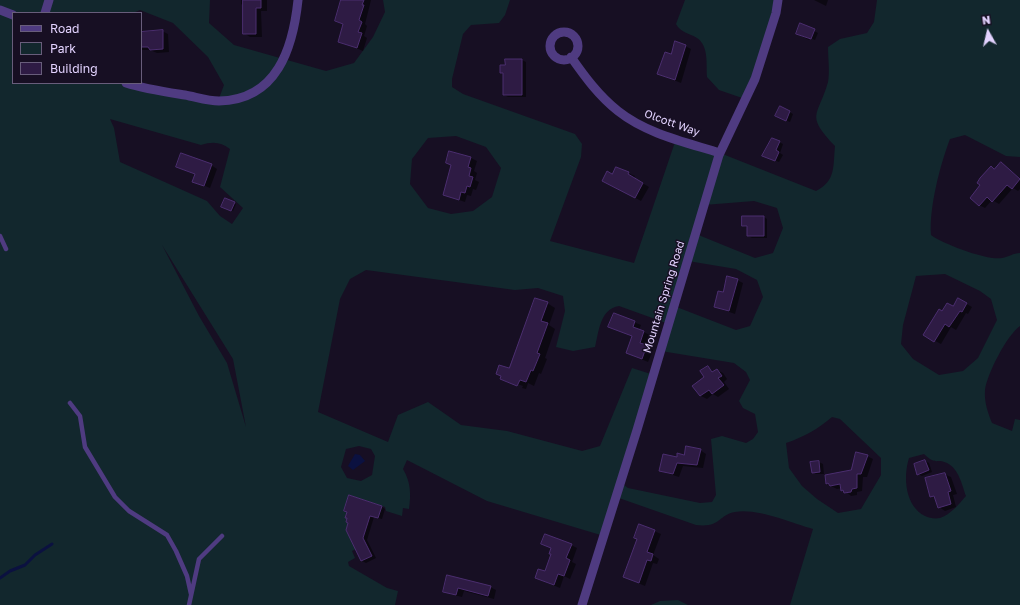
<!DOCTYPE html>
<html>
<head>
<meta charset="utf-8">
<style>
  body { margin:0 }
  #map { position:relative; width:1020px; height:605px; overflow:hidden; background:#170f23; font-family:"Golos Text",sans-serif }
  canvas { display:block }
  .legend { position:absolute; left:12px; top:12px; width:130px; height:72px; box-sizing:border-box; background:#170f23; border:1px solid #685d7b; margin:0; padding:5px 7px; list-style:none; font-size:12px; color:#e2d2fe }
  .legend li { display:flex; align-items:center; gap:8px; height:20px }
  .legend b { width:20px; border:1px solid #685d7b }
  .north { position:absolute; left:968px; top:12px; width:40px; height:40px; -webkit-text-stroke:3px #170f23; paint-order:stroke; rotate:352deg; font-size:11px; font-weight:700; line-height:16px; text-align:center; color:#e2d2fe }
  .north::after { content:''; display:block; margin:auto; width:14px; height:18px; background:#e2d2fe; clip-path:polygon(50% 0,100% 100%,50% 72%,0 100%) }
</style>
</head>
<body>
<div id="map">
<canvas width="1020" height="605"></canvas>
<ul class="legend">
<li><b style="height:5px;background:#4f3b81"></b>Road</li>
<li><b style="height:11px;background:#12272d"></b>Park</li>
<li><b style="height:11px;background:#2e1b44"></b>Building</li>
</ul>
<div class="north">N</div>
</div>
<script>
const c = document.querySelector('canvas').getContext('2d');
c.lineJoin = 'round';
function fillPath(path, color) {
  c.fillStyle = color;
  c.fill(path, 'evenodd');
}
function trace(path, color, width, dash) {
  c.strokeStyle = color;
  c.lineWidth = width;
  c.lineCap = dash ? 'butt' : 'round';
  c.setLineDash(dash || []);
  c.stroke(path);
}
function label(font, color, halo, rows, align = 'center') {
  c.font = font + ' "Golos Text",sans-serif';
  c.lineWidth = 3;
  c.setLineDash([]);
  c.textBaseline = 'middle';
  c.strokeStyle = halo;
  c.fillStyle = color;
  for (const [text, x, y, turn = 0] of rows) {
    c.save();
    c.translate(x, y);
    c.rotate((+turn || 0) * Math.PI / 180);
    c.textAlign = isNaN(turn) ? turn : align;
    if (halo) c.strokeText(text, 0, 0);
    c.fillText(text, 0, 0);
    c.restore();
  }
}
fillPath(new Path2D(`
  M0 0H210L209 23 234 45 326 71 354 63 373 37 385 12 383 0H510L505 15 499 23 471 25 463 34 452 79V87L463 94 575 134 582 144 581 157 550 241 634 263 676 139 720 153 816 191C836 181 833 166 835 146 805 114 818 117 828 82 830 72 828 58 828 47L840 39 867 33 874 22 877 0H1020V157L1006 156 965 135 950 139C940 165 929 208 931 235 943 244 988 261 1002 258 1009 257 1013 253 1020 253V326C1007 335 987 374 985 390 984 402 988 413 992 423L1012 431 1015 419 1020 420V605H790L813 529C791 523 758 508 735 512 718 515 721 528 696 525L616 497 604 536 487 501 407 460 403 469C411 483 411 494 409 509L403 508 402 516 386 511 385 507 349 495 344 511 347 512 345 517 347 518 346 522 348 523 346 530 351 540 356 537V549L352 551 355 558 348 562 349 566 387 588 398 591 395 605H0ZM140 10 173 23 208 57 224 85 218 101 126 83H13V13H133ZM110 119 201 145C213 141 221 142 230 149L220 187 243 208 232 224 220 216 207 201 120 162 114 128ZM456 136 486 147 501 168 492 197 473 211 451 214 428 208 410 184 412 159 428 138ZM754 201 777 208 783 228 773 253 755 258 696 234 704 205ZM162 245 233 359 246 427 227 363 199 316ZM688 261 736 269 757 280 763 297 750 326 736 330 674 306ZM366 270 515 290 538 288 563 296 565 311 556 347 573 351 595 347C599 331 600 309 619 306L669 324 661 351 734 363 746 372 750 380 739 401 743 408 755 414 758 432 753 439 746 443 722 436 711 439 716 495 712 502 700 503 628 488 624 485 654 375 632 368 600 446 582 451 507 431 461 425 428 402 398 415 388 442 318 412 340 299 350 279ZM945 274 980 291 991 299 997 320 978 358 963 371 939 375 913 359 901 344 903 325 916 276ZM832 417 840 419 881 458V475L861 509 838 513 817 499 802 486 789 468 786 443C804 437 818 429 832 417ZM359 446 371 449 375 456 372 475 361 481 347 478 341 467 346 449ZM924 454C937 466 935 458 947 463 959 469 962 485 966 496 959 504 950 515 940 518 935 519 929 518 925 516 905 506 903 477 909 458Z
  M685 0H778L745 99 719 90 707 77C706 64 709 46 697 38 689 33 681 33 676 24Z
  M678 600 688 605H651L660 601Z`), '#12272d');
fillPath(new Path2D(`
  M355 454 360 455 365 461 353 470 348 466Z`), '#0b1140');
fillPath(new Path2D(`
  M241 0H267V11H261L262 37H250L244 33V6L241 4Z
  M342 0H371L365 24 367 26 364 36 367 38 363 51 339 41 344 25 336 21Z
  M814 0H828L826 6Z
  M801 24 818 33 815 40 810 38 809 40 797 34Z
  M141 29 145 33 162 31 168 34 169 52 157 53 150 50H141Z
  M685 46 691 49 681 83 659 74 671 56Z
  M506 60H522L526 62V97H508L504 95V74L501 73 506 66Z
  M780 107 793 114 790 122 780 118Z
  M772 139 783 144 780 153 783 155 779 162 767 157Z
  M471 158 477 161 474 171 477 173 475 180 479 182 476 190 473 189 471 196 467 195 465 202 444 195 452 166 447 163Z
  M1001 163 1020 178V189L1018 191 1013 188 999 204 992 200 985 208 979 205 995 170Z
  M211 165 217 169 210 188 193 181 196 175 178 167Z
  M616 168 635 176 634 178 649 187 641 201 603 180 612 175Z
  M225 199 236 204 233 211 222 206Z
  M764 217 767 219V238H752L748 236V228L743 226Z
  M737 280 743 283 735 314 715 307 724 293Z
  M958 299 972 307 968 314 966 313 956 330 951 327 941 344 924 335 943 312 953 308Z
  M547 303 555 308 549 325 555 329 545 358 547 359 541 374 539 373 534 386 528 383 526 389 522 388 523 386 509 381V383L501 379 510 370Z
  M614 314 641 325 639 330 650 335 646 346 653 350 648 362 627 353 633 337 610 327Z
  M708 367 714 372 717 370 723 373 727 379 724 382 729 389 718 397 713 394 707 399 701 396 694 386 706 377Z
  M700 450 706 454 703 468 683 466 679 477 660 471 677 458Z
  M867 456 873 459 867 477H863L862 491 857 492V495L851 496 842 488 837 489 827 484 826 475 852 471Z
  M925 461 929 463 932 472 922 476 918 474Z
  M819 462 823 464 824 474H816L813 472Z
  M944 474 951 477 957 494 953 495 956 507 945 511 939 507 937 499 931 496Z
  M382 507 385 509 382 519 374 517 367 540 376 558 366 563 362 561 347 530Z
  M640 525 661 534 653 555 659 559 657 564 653 563 645 586 624 577 638 539Z
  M542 544 571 545 577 548 572 562 576 564 570 579 564 576 560 588 536 578 545 572 552 554 551 548Z
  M448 576 490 587 496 590 494 599 464 591 462 597 450 594 444 591Z`), '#0007');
trace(new Path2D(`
  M0 578 10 571 25 565 35 555 52 544`), '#0b1140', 3);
const building = new Path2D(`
  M243 0H261V8H256V34H243Z
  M341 0H364L362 5H364L359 20 362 22 358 32 362 33 357 48 338 42 343 24 335 21Z
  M800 23 815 29 811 39 796 34Z
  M163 30V49L150 50 148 47H141V32Z
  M675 41 686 45 675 80 657 74 665 52 671 54Z
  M505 59H522V95H503V73H500V65H505Z
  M780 106 790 111 786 121 775 116Z
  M772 138 780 141 776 150 779 152 775 161 762 156Z
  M449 151 471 157 468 167 471 168 469 176 473 177 470 187 467 186 465 193 461 192 459 200 443 195 451 165 446 163Z
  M181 153 212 164 204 186 192 182 195 174 176 167Z
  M1001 162 1020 179 1012 189 1007 185 992 202 987 197 979 206 970 198 980 185 977 183 980 178 991 166 994 169Z
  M616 167 629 172 628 174 643 183 635 198 602 181 607 171 612 174Z
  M225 198 235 202 231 211 221 207Z
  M742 216H764V236H747V226H742Z
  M727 276 738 279 729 311 714 307 718 291 723 292Z
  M535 298 548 302 541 321 548 323 537 353 540 354 533 371 531 370 526 382 520 380 517 386 500 379 501 376 496 374 499 365 509 368Z
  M958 298 967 303 962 312 960 311 949 327 945 324 934 342 923 335 939 309 942 311 947 303 953 306Z
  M614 313 635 321 633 327 644 331 640 343 647 345 642 359 626 353 632 336 608 327Z
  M708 366 712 372 717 369 722 376 718 378 724 385 712 394 709 390 700 396 692 386 704 377 700 371Z
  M686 446 701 449 697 465 677 463 673 474 659 471 663 454 677 457V453L684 455Z
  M856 452 868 455 861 474H857V488L852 489 851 492 844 493 843 490 841 491 840 484 830 486 828 483 826 484 825 475 851 470Z
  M925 460 929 470 917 475 914 464Z
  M819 461 820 472 812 473 810 462Z
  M945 473 951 491 948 492 951 504 938 508 934 496 930 497 925 478Z
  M349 495 382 506 378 518 370 516 363 538 372 556 361 561 346 530 348 523 346 522 347 518H345L347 512 344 511Z
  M639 524 655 530 647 552 653 554 651 561 647 560 639 583 623 577 637 539 634 538Z
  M545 534 572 544 566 558 570 560 564 576 558 574 554 585 535 578 538 569 545 571 551 554H549L551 548 541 544Z
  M447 575 491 586 488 596 458 588 456 595 443 592Z`);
fillPath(building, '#2e1b44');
trace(building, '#4b2e6f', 1);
trace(new Path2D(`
  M0 236 6 249
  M70 403 80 416 85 447 115 497 129 511 167 535 176 551 187 576 191 594
  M189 605 199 559 222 536`), '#4f3b81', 4.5);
trace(new Path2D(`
  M0 10 13 15
  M45 13 49 0
  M550 46a14 14 0 1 1 28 0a14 14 0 1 1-28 0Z
  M571 57C585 77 599 96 618 111 647 134 685 142 720 153
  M126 83C145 89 166 92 185 95 196 97 208 101 219 101 277 100 293 48 298 0
  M582 605 637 430 719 155 755 79 776 13 778 0`), '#4f3b81', 9);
label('11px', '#e2d2fe', '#170f23', [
  ["Olcott Way",672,123,20],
  ["Mountain Spring Road",664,297,-73]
]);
</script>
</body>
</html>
